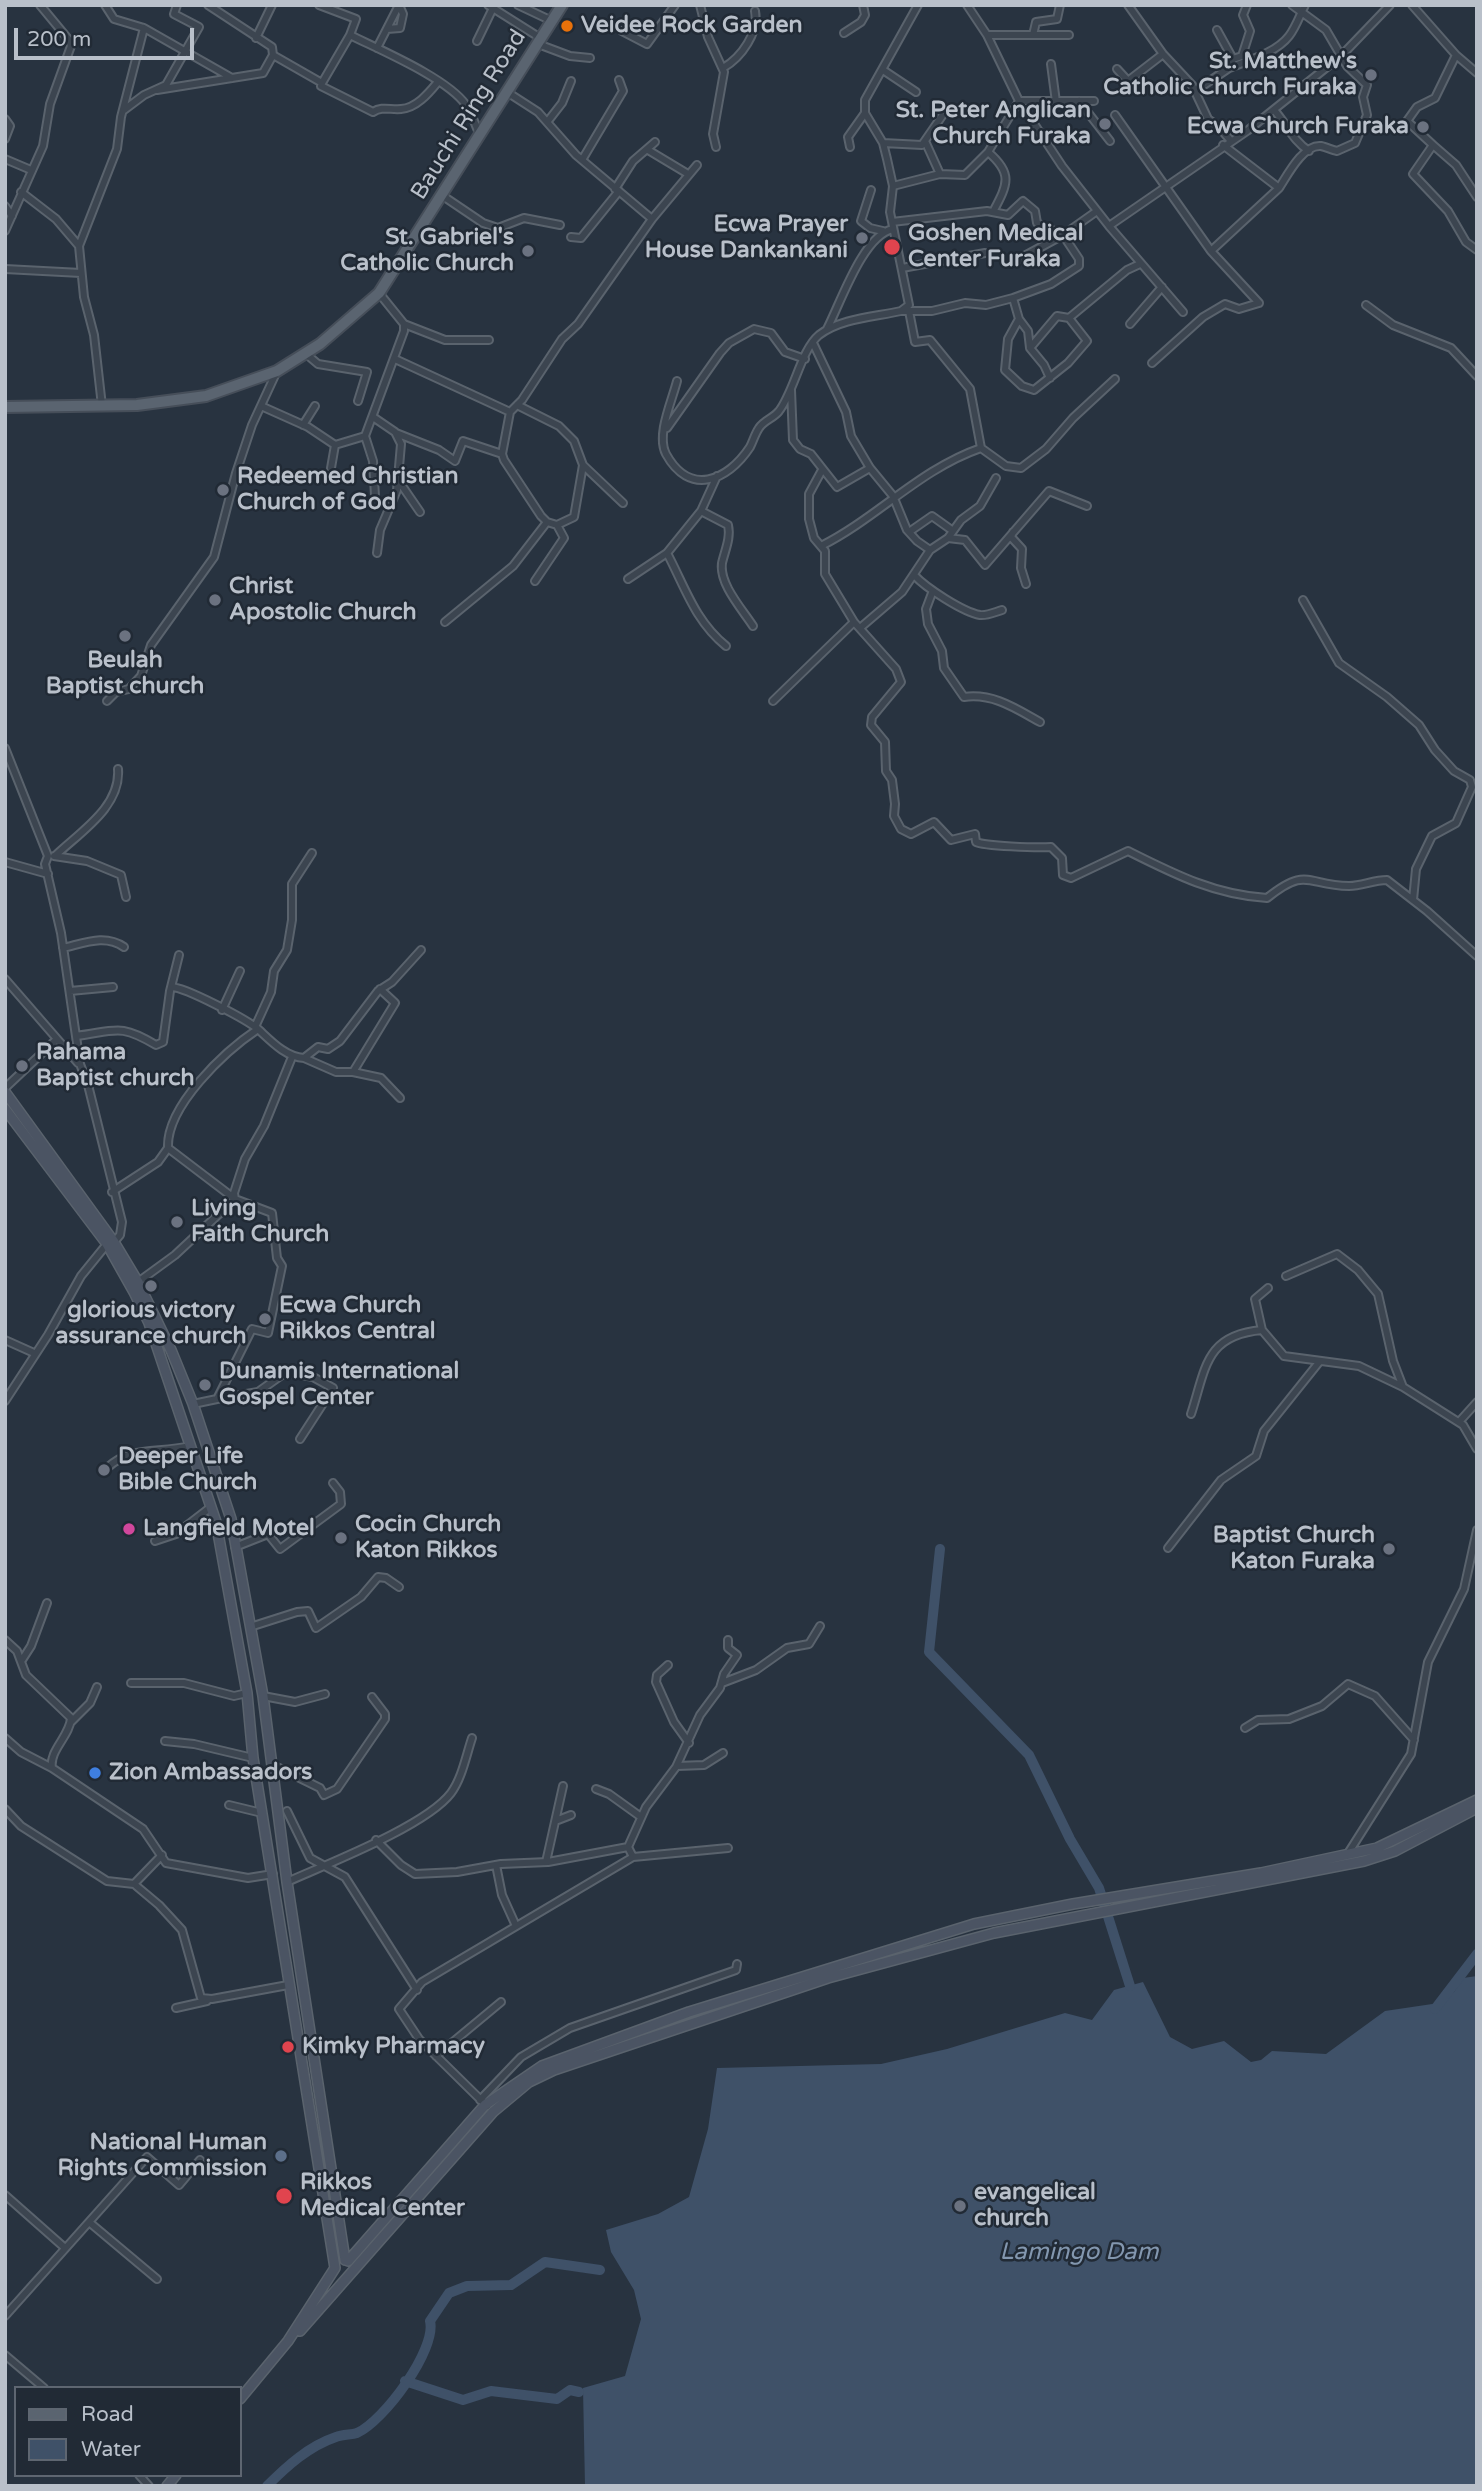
<!DOCTYPE html>
<html>
<head>
<meta charset="utf-8">
<style>
  body { margin:0 }
  #map { position:relative; width:1482px; height:2491px; overflow:hidden; background:#283340; font-family:"Varela Round",sans-serif }
  canvas { display:block }
  .frame { position:absolute; inset:0; border:7px solid #b9c0ca; pointer-events:none }
  .legend { position:absolute; left:14px; top:2386px; width:228px; height:91px; box-sizing:border-box; background:#212a35; border:2px solid #5e6671; margin:0; padding:9px 12px; list-style:none; font-size:21px; color:#b9c0ca }
  .legend li { display:flex; align-items:center; gap:14px; height:35px }
  .legend b { width:35px; border:2px solid #5e6671 }
  .scale { position:absolute; left:14px; top:28px; width:180px; height:32px; box-sizing:border-box; border:4px solid #b9c0ca; border-top:0; padding-left:9px; font-size:21px; line-height:24px; white-space:nowrap; color:#b9c0ca; -webkit-text-stroke:5px #212a35; paint-order:stroke }
</style>
</head>
<body>
<div id="map">
<canvas width="1482" height="2491"></canvas>
<div class="frame"></div>
<ul class="legend">
<li><b style="height:9px;background:#5a6470"></b>Road</li>
<li><b style="height:19px;background:#3f5168"></b>Water</li>
</ul>
<div class="scale">200 m</div>
</div>
<script>
const c = document.querySelector('canvas').getContext('2d');
c.lineJoin = 'round';
function fillPath(path, color) {
  c.fillStyle = color;
  c.fill(path, 'evenodd');
}
function trace(path, color, width, dash) {
  c.strokeStyle = color;
  c.lineWidth = width;
  c.lineCap = dash ? 'butt' : 'round';
  c.setLineDash(dash || []);
  c.stroke(path);
}
function label(font, color, halo, rows, align = 'center') {
  c.font = font + ' "Varela Round",sans-serif';
  c.lineWidth = 5;
  c.setLineDash([]);
  c.textBaseline = 'middle';
  c.strokeStyle = halo;
  c.fillStyle = color;
  for (const [text, x, y, turn = 0] of rows) {
    c.save();
    c.translate(x, y);
    c.rotate((+turn || 0) * Math.PI / 180);
    c.textAlign = isNaN(turn) ? turn : align;
    if (halo) c.strokeText(text, 0, 0);
    c.fillText(text, 0, 0);
    c.restore();
  }
}
fillPath(new Path2D(`
  M1477 1976V2486H585L583 2388 625 2376 641 2319 634 2290 611 2252 606 2230 658 2214 689 2197 708 2129 717 2068 881 2064 947 2049 1065 2013 1092 2020 1114 1990 1143 1982 1170 2037 1192 2049 1224 2041 1251 2062 1261 2060 1272 2051 1326 2054 1385 2011 1439 2003 1454 1992 1463 1978Z`), '#3f5168');
trace(new Path2D(`
  M940 1549 929 1652 1029 1755 1070 1839 1099 1888 1130 1986
  M1435 2009 1477 1954
  M405 2381 463 2400 491 2391 557 2399 570 2390 579 2392
  M267 2486C287 2466 309 2446 336 2437 343 2434 351 2435 357 2433 384 2421 437 2349 430 2321L449 2293 467 2286 511 2285 545 2262 600 2270`), '#3f5168', 10);
const minor = new Path2D(`
  M319 5 356 19 350 35
  M488 5 542 39
  M518 5 552 21
  M700 5 708 37 724 72 713 134 716 147
  M967 5 987 35 1019 101 1062 166 1109 226 1247 131 1342 55 1390 5
  M1128 5 1163 54 1192 85 1208 119 1218 126 1231 141
  M1412 5 1456 55 1435 98 1417 107 1407 121 1433 145 1413 174 1448 211 1466 242 1477 250
  M144 28 232 78
  M387 29 400 28 403 14 399 5
  M1217 30 1233 59
  M622 31 647 44 675 5
  M844 33 861 22 865 15 863 5
  M987 35H1069
  M1033 35 1036 22 1057 19 1060 5
  M256 38 272 5
  M477 41 493 8
  M538 44 570 56 590 58
  M377 48 399 5
  M273 55 322 83 350 35C380 50 447 78 466 105 472 113 475 125 480 135
  M1456 55 1477 73
  M1051 64 1056 102
  M723 68C742 57 759 32 755 11
  M1229 68C1249 60 1276 53 1289 36 1296 27 1300 15 1305 5
  M1117 69 1128 81 1163 54
  M883 70 916 92
  M322 83 321 86 373 112C382 106 390 110 401 109 416 108 428 94 437 83
  M157 90 263 73 273 55 272 47 208 5
  M1195 91 1229 68 1233 59 1242 56 1250 31 1243 15 1247 5
  M507 92 538 112 576 155 652 219
  M1079 101 1110 141
  M124 110 144 95 166 85 199 27 174 14 177 5
  M1274 110C1286 123 1293 141 1309 151
  M1115 115 1211 251 1259 303 1239 309 1225 304 1203 317 1152 363
  M5 119 10 126 5 139
  M548 121 562 103 571 81
  M925 141 940 174
  M883 143 922 145 942 116
  M1433 145 1456 165 1477 197
  M850 147 848 137 865 113
  M648 150 688 174
  M5 159 31 170
  M582 160 623 91 619 80
  M893 186 940 174 965 175 988 152
  M1279 188C1287 176 1303 144 1321 146 1326 147 1332 150 1337 151L1355 143 1367 115 1363 97 1367 85 1347 66 1326 30 1292 5
  M615 189 633 161 655 142
  M871 190 861 221 870 228 883 231
  M21 192 56 219 79 246 84 297 94 335 102 406
  M443 196 483 223 498 228 524 218 560 225
  M5 206 12 216
  M993 212C1007 185 1014 174 988 152L1019 101H1094
  M892 222 987 211 1008 215 1023 201 1035 211 1037 223 1063 235 1097 211
  M1109 226 1183 312
  M5 231 43 146 50 104 71 46 69 40 40 5
  M571 237 581 238 619 191
  M79 246 117 149 121 117 144 28 114 19 105 5
  M1211 251 1279 188 1223 145
  M902 268 985 253
  M5 269 81 273
  M1013 298 1019 319 1028 331 1030 348 1044 365 1050 378
  M1366 305 1393 325 1451 348 1477 376
  M902 311H932L965 303 986 305 1013 298 1051 284 1079 266V259L1063 235 1017 260
  M909 311 915 342 930 340 970 389 981 448
  M1019 319 1008 339 1005 370 1022 386 1034 390 1068 363 1087 341 1069 318 1127 270 1140 264
  M404 324 445 340H489
  M1130 324 1162 287
  M827 329C841 302 863 235 893 229
  M813 343 846 412 851 436 870 468 893 496 907 530 917 541 930 550
  M1030 348 1057 316 1069 318
  M305 353 318 364 367 372 358 401
  M395 359 510 412
  M677 381C672 401 656 435 666 454 689 496 727 482 750 447 753 441 755 434 759 428 764 420 774 418 779 411 794 392 801 350 819 335 841 318 875 317 901 311L909 305 890 212 893 186 887 159 883 143 865 113V100L918 5
  M791 390 793 440 800 449 811 454 837 487 870 468
  M517 405 559 426 574 441 583 465 623 503
  M261 406 308 427 335 445 331 468
  M373 417 395 432 401 444 397 490 380 530 377 553
  M303 425 315 406
  M667 428 720 353 729 343 754 329 771 333 785 352 805 359
  M396 433 439 450 455 461 463 441 502 454
  M335 445 365 436
  M822 470 809 494V519L814 538 825 551V574L854 622 896 669 901 682 872 717 871 725 885 742 886 771 892 780 895 804 894 816 901 829 911 834 934 822 951 840 975 834 976 842C984 846 1037 848 1051 847L1062 858 1063 875 1071 878 1128 851C1174 874 1215 895 1267 898 1307 866 1306 885 1349 886 1362 886 1373 880 1387 880L1427 911 1477 956
  M717 476 701 511 728 525C731 538 725 550 722 563 719 584 742 609 753 626
  M398 480 420 512
  M375 496 373 461 365 436 404 331V324L379 293
  M557 525 574 517 583 465
  M909 532 932 516 953 531
  M1013 532 1011 537 1022 549 1021 568 1026 584
  M948 538 961 520 980 506 996 478
  M821 546C877 518 920 469 981 448L1006 466 1021 468 1046 449 1073 418 1115 379
  M667 553C685 587 695 621 726 646
  M914 575C926 588 963 612 980 615 987 616 995 612 1002 610
  M628 579 667 553 701 511
  M535 581 564 538 557 525 547 522 541 516 504 460 502 454 510 412 522 400 562 339 578 324 652 219 697 165
  M932 593 926 609 928 624 942 651 944 668 964 697C993 693 1015 708 1040 722
  M1303 600 1339 663 1387 697 1419 725 1435 750 1454 771 1470 780 1472 787 1456 823 1432 836 1416 869 1413 900
  M445 622 513 566 547 522
  M860 628 902 592 930 550 948 538 965 540 985 565 1049 491 1087 506
  M107 701 116 692 129 689 141 676 151 645 214 557 236 473 252 425 277 371
  M773 701 854 622
  M5 748 48 856 45 864 61 933 80 1064 88 1085 122 1222 120 1235 114 1242
  M54 856 87 861 121 875 126 897
  M55 856C80 832 121 807 118 769
  M5 862 48 874
  M63 948C85 943 105 934 124 947
  M5 979 78 1063
  M171 987 179 955
  M70 991 113 987
  M222 1010 240 971
  M255 1027 271 992 274 971 287 950 292 920V884L312 853
  M76 1036C116 1031 119 1023 156 1045L163 1042 170 991 171 987C185 987 248 1020 259 1030 272 1042 286 1057 304 1058L318 1047 328 1049 340 1041 378 991 392 982 421 950
  M304 1058 336 1072H353L381 1078 400 1098
  M353 1072 395 1003 380 989
  M5 1088 57 1039
  M112 1192 158 1162 168 1148C166 1106 225 1051 258 1029
  M1286 1276 1337 1254 1358 1270 1378 1294 1393 1361 1403 1387
  M138 1282 175 1255 235 1199 168 1148
  M1268 1288 1255 1299 1262 1330 1284 1356 1359 1366 1403 1387 1463 1425 1477 1449
  M5 1340 34 1353
  M217 1399 258 1392 286 1372 313 1377 333 1388 300 1439
  M5 1401 48 1335 81 1276 107 1244
  M193 1404 217 1399 252 1329 268 1333 282 1266 277 1258 272 1213 235 1199 234 1193 245 1159 264 1126 292 1057
  M1191 1414C1206 1368 1205 1335 1262 1330
  M1459 1422 1477 1402
  M107 1468C132 1445 157 1454 190 1446
  M155 1541 176 1534 211 1507
  M235 1547 268 1534 280 1549 341 1504 340 1492 333 1483
  M1168 1548 1221 1480 1256 1456 1264 1431 1320 1361
  M250 1627 297 1612 308 1611 316 1628 361 1597 378 1577 386 1578 399 1587
  M5 1640 17 1651 26 1675 71 1718C70 1736 49 1750 52 1768L143 1829 166 1863 248 1878 273 1874
  M22 1660 31 1646 47 1603
  M668 1665 657 1675 656 1682 674 1722 689 1743
  M131 1683H184L234 1696 247 1693
  M722 1683 756 1670 787 1648 809 1644 820 1626
  M263 1696 295 1702 325 1694
  M71 1722 90 1703 97 1687
  M1245 1728 1258 1720 1289 1719 1322 1706 1348 1684 1375 1696 1414 1740
  M5 1738 21 1752 52 1768
  M165 1741 194 1744 253 1758
  M271 1764 320 1788 324 1795 337 1789 385 1719V1714L372 1697
  M677 1766 704 1765 723 1753
  M596 1789 609 1794 641 1817
  M229 1805 262 1813
  M5 1809 21 1826 107 1881 134 1884 159 1905 182 1930 201 1998 212 1999 288 1985
  M287 1811 310 1858 345 1877 417 1990
  M558 1820 571 1815
  M376 1840 401 1865 415 1874 457 1872 501 1864 548 1862 628 1847
  M1347 1855 1411 1754 1428 1662 1464 1589 1477 1530
  M633 1857 628 1847 646 1807 676 1767 700 1715 720 1688 724 1674 737 1655 728 1648V1640
  M546 1862 563 1786
  M496 1865 502 1895 516 1926
  M287 1882C327 1864 426 1826 451 1793 462 1778 466 1756 472 1738
  M134 1884 162 1855
  M176 2008 207 2001
  M436 2056 501 2002
  M480 2100 521 2057 570 2028 736 1970 737 1964
  M487 2106 419 2039 399 2009 422 1982 633 1857 728 1848
  M5 2195 65 2248
  M89 2222 157 2279
  M5 2316 147 2157 179 2185 200 2160
  M5 2355 44 2388
  M139 2475 149 2486`);
const secondary = new Path2D(`
  M5 1092 114 1242 138 1282 171 1350 193 1404 231 1519 263 1696 287 1882 345 2260
  M5 1109 107 1244 134 1292 149 1323 216 1522 247 1693 253 1758 335 2268 288 2341 240 2399
  M348 2261 485 2105 542 2066 689 2012 974 1924 1073 1904 1261 1873 1377 1848 1477 1800
  M300 2331 493 2112 529 2082 554 2070 828 1978 994 1933 1364 1861 1395 1851 1477 1808
  M167 2486 176 2475`);
const primary = new Path2D(`
  M5 407 137 405 206 396 277 371 320 344 379 293 562 5`);
trace(minor, '#5a636d', 10);
trace(secondary, '#5a636d', 12);
trace(primary, '#464e59', 14);
trace(minor, '#3c4550', 6);
trace(secondary, '#4b5463', 9);
trace(primary, '#5a6470', 10);
for (const [x, y, r, color] of [
  [567,26,7,"#e8710a"],
  [1371,75,7,"#6b7280"],
  [1105,124,7,"#6b7280"],
  [1423,127,7,"#6b7280"],
  [862,238,7,"#6b7280"],
  [892,247,9,"#e0444e"],
  [528,251,7,"#6b7280"],
  [223,490,7,"#6b7280"],
  [215,600,7,"#6b7280"],
  [125,636,7,"#6b7280"],
  [22,1066,7,"#6b7280"],
  [177,1222,7,"#6b7280"],
  [151,1286,7,"#6b7280"],
  [265,1319,7,"#6b7280"],
  [205,1385,7,"#6b7280"],
  [104,1470,7,"#6b7280"],
  [129,1529,7,"#d1479c"],
  [341,1538,7,"#6b7280"],
  [1389,1549,7,"#6b7280"],
  [95,1773,7,"#3f7fe0"],
  [288,2047,7,"#e0444e"],
  [281,2156,7,"#5c6f8a"],
  [284,2196,9,"#e0444e"],
  [960,2206,7,"#6b7280"]
]) {
  const dot = new Path2D();
  dot.arc(x, y, r, 0, 2 * Math.PI);
  c.fillStyle = color;
  c.fill(dot);
  trace(dot, '#212a35', 2.5);
}
label('bold 23px', '#b9c0ca', '#212a35', [
  ["Veidee Rock Garden",581,26],
  ["St. Matthew's",1357,62,"right"],
  ["Catholic Church Furaka",1357,88,"right"],
  ["St. Peter Anglican",1091,111,"right"],
  ["Church Furaka",1091,137,"right"],
  ["Ecwa Church Furaka",1409,127,"right"],
  ["Ecwa Prayer",848,225,"right"],
  ["House Dankankani",848,251,"right"],
  ["Goshen Medical",908,234],
  ["Center Furaka",908,260],
  ["St. Gabriel's",514,238,"right"],
  ["Catholic Church",514,264,"right"],
  ["Redeemed Christian",237,477],
  ["Church of God",237,503],
  ["Christ",229,587],
  ["Apostolic Church",229,613],
  ["Beulah",125,661,"center"],
  ["Baptist church",125,687,"center"],
  ["Rahama",36,1053],
  ["Baptist church",36,1079],
  ["Living",191,1209],
  ["Faith Church",191,1235],
  ["Ecwa Church",279,1306],
  ["Rikkos Central",279,1332],
  ["glorious victory",151,1311,"center"],
  ["assurance church",151,1337,"center"],
  ["Dunamis International",219,1372],
  ["Gospel Center",219,1398],
  ["Deeper Life",118,1457],
  ["Bible Church",118,1483],
  ["Cocin Church",355,1525],
  ["Katon Rikkos",355,1551],
  ["Langfield Motel",143,1529],
  ["Baptist Church",1375,1536,"right"],
  ["Katon Furaka",1375,1562,"right"],
  ["Zion Ambassadors",109,1773],
  ["Kimky Pharmacy",302,2047],
  ["National Human",267,2143,"right"],
  ["Rights Commission",267,2169,"right"],
  ["Rikkos",300,2183],
  ["Medical Center",300,2209],
  ["evangelical",974,2193],
  ["church",974,2219]
], 'left');
label('23px', '#b9c0ca', '#212a35', [
  ["Bauchi Ring Road",469,115,-58]
]);
label('italic 24px', '#8397af', '#212a35', [
  ["Lamingo Dam",1079,2253]
]);
</script>
</body>
</html>
